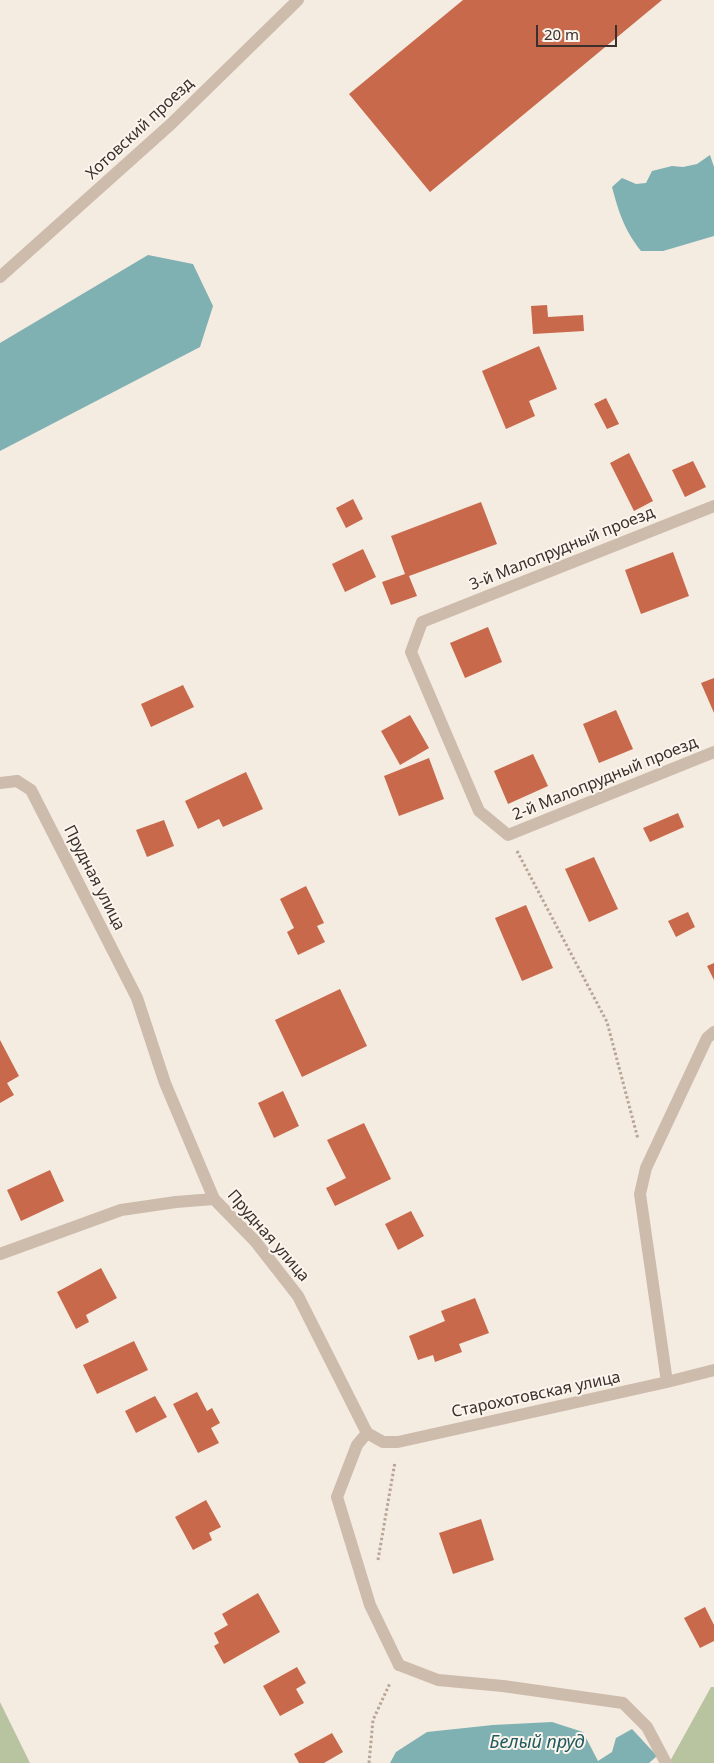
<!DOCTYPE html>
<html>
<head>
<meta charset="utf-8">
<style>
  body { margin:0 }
  #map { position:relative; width:714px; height:1763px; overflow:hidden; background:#f4ebe1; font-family:"Noto Sans",sans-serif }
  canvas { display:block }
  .scale { position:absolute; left:536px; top:25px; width:81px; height:22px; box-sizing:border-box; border:2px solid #3b302b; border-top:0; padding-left:6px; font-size:15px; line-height:18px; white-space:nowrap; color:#3b302b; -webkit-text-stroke:4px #fbf5ee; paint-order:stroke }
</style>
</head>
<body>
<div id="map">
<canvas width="714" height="1763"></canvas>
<div class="scale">20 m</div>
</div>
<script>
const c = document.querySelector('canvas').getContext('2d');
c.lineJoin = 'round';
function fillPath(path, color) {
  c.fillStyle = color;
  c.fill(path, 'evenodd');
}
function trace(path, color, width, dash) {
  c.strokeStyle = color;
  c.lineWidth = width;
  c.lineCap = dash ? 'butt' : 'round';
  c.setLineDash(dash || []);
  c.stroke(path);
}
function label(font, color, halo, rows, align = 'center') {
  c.font = font + ' "Noto Sans",sans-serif';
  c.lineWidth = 4;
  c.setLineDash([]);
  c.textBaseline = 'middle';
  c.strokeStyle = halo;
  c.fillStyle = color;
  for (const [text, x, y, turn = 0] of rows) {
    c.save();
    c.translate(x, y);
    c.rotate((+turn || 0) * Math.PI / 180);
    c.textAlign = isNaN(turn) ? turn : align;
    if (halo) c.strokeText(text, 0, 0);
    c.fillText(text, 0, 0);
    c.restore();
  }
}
fillPath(new Path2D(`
  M711 1687H714V1763H669Z
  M0 1702 30 1763H0Z`), '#b8c4a0');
fillPath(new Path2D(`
  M710 155 714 167V236L663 251H641C624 229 619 213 612 187L622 178 636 184 646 183 652 171 672 166 683 167 697 164Z
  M148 255 193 264 213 306 200 347 0 451V343Z
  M552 1722 583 1732 598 1761 612 1752 616 1738 632 1729 657 1756 649 1763H390L396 1752 427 1732 493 1725Z`), '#7fb0b2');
fillPath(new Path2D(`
  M463 0H662L430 192 349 94Z
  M547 305 548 317 583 315 584 331 533 334 531 306Z
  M539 346 557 389 529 401 535 416 506 429 482 371Z
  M606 398 619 424 607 429 594 404Z
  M629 453 653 501 634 511 610 463Z
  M693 461 706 487 685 497 672 470Z
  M353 499 363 519 346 528 336 508Z
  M481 502 497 544 409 576 417 596 391 605 382 582 405 574 391 536Z
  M363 549 376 577 345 592 332 564Z
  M673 552 689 596 641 614 625 570Z
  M488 627 502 662 465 678 450 643Z
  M714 678V713L701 683Z
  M183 685 194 707 151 727 141 704Z
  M616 710 633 749 599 763 583 724Z
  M410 715 429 748 400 765 381 731Z
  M533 754 548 786 508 804 494 771Z
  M429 758 444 799 399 816 384 776Z
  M246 772 263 809 223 827 219 819 198 829 185 801Z
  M678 813 684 827 650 842 643 828Z
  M164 820 174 846 147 857 136 830Z
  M594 857 618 909 589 922 565 869Z
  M306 886 324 923 317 926 325 942 298 955 287 932 294 928 280 899Z
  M526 905 553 968 522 981 495 918Z
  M688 912 695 927 676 937 668 921Z
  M714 963V980L707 966Z
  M340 989 367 1046 302 1077 275 1020Z
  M0 1040 19 1076 7 1083 14 1095 0 1103Z
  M283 1091 299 1126 274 1138 258 1103Z
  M364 1123 391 1179 335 1206 326 1188 346 1178 327 1140Z
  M50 1170 64 1201 21 1221 7 1190Z
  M411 1211 424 1236 398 1250 385 1224Z
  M101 1268 117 1298 86 1315 89 1322 76 1329 57 1292Z
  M475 1298 489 1333 459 1344 462 1352 435 1362 433 1355 418 1360 409 1336 445 1321 441 1311Z
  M134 1341 148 1370 97 1394 83 1365Z
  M197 1392 207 1411 212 1408 220 1423 211 1428 219 1443 198 1453 173 1404Z
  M155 1396 167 1417 136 1433 125 1411Z
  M206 1500 221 1527 209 1533 212 1540 193 1550 175 1517Z
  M481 1519 494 1560 453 1574 439 1533Z
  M258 1593 280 1632 224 1664 214 1646 219 1643 214 1633 228 1625 222 1614Z
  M705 1607 714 1625V1641L700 1648 684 1618Z
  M297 1667 306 1683 296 1689 304 1703 280 1716 263 1686Z
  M332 1733 343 1752 324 1763H299L294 1754Z`), '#c8694b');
trace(new Path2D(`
  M517 851 607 1022 638 1139
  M378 1560 395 1462
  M369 1763 373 1720 390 1683`), '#b9a596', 3, [2.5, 2.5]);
trace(new Path2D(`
  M0 277 171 124 298 0
  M0 783 17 781
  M399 1665 438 1680 503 1686 623 1703 647 1727 666 1763`), '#cdbbac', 12);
trace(new Path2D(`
  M714 506 422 622 411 652 479 811 508 835 714 752
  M17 781 31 790 137 998 165 1083 214 1199 255 1241 298 1296 367 1433 357 1445 337 1497 370 1605 399 1665
  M0 1254 121 1210 176 1202 214 1199
  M667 1382 640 1194 646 1168 707 1038 714 1032
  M367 1433 383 1442H398L667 1382 714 1370`), '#cdbbac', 12);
label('16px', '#3b302b', '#fbf5ee', [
  ["Хотовский проезд",140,129,-43],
  ["3-й Малопрудный проезд",562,549,-22],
  ["2-й Малопрудный проезд",605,779,-22],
  ["Прудная улица",94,878,63],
  ["Прудная улица",268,1236,49],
  ["Старохотовская улица",536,1395,-12]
]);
label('italic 18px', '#1f5a5e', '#fbf5ee', [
  ["Белый пруд",537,1743]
]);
</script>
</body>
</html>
